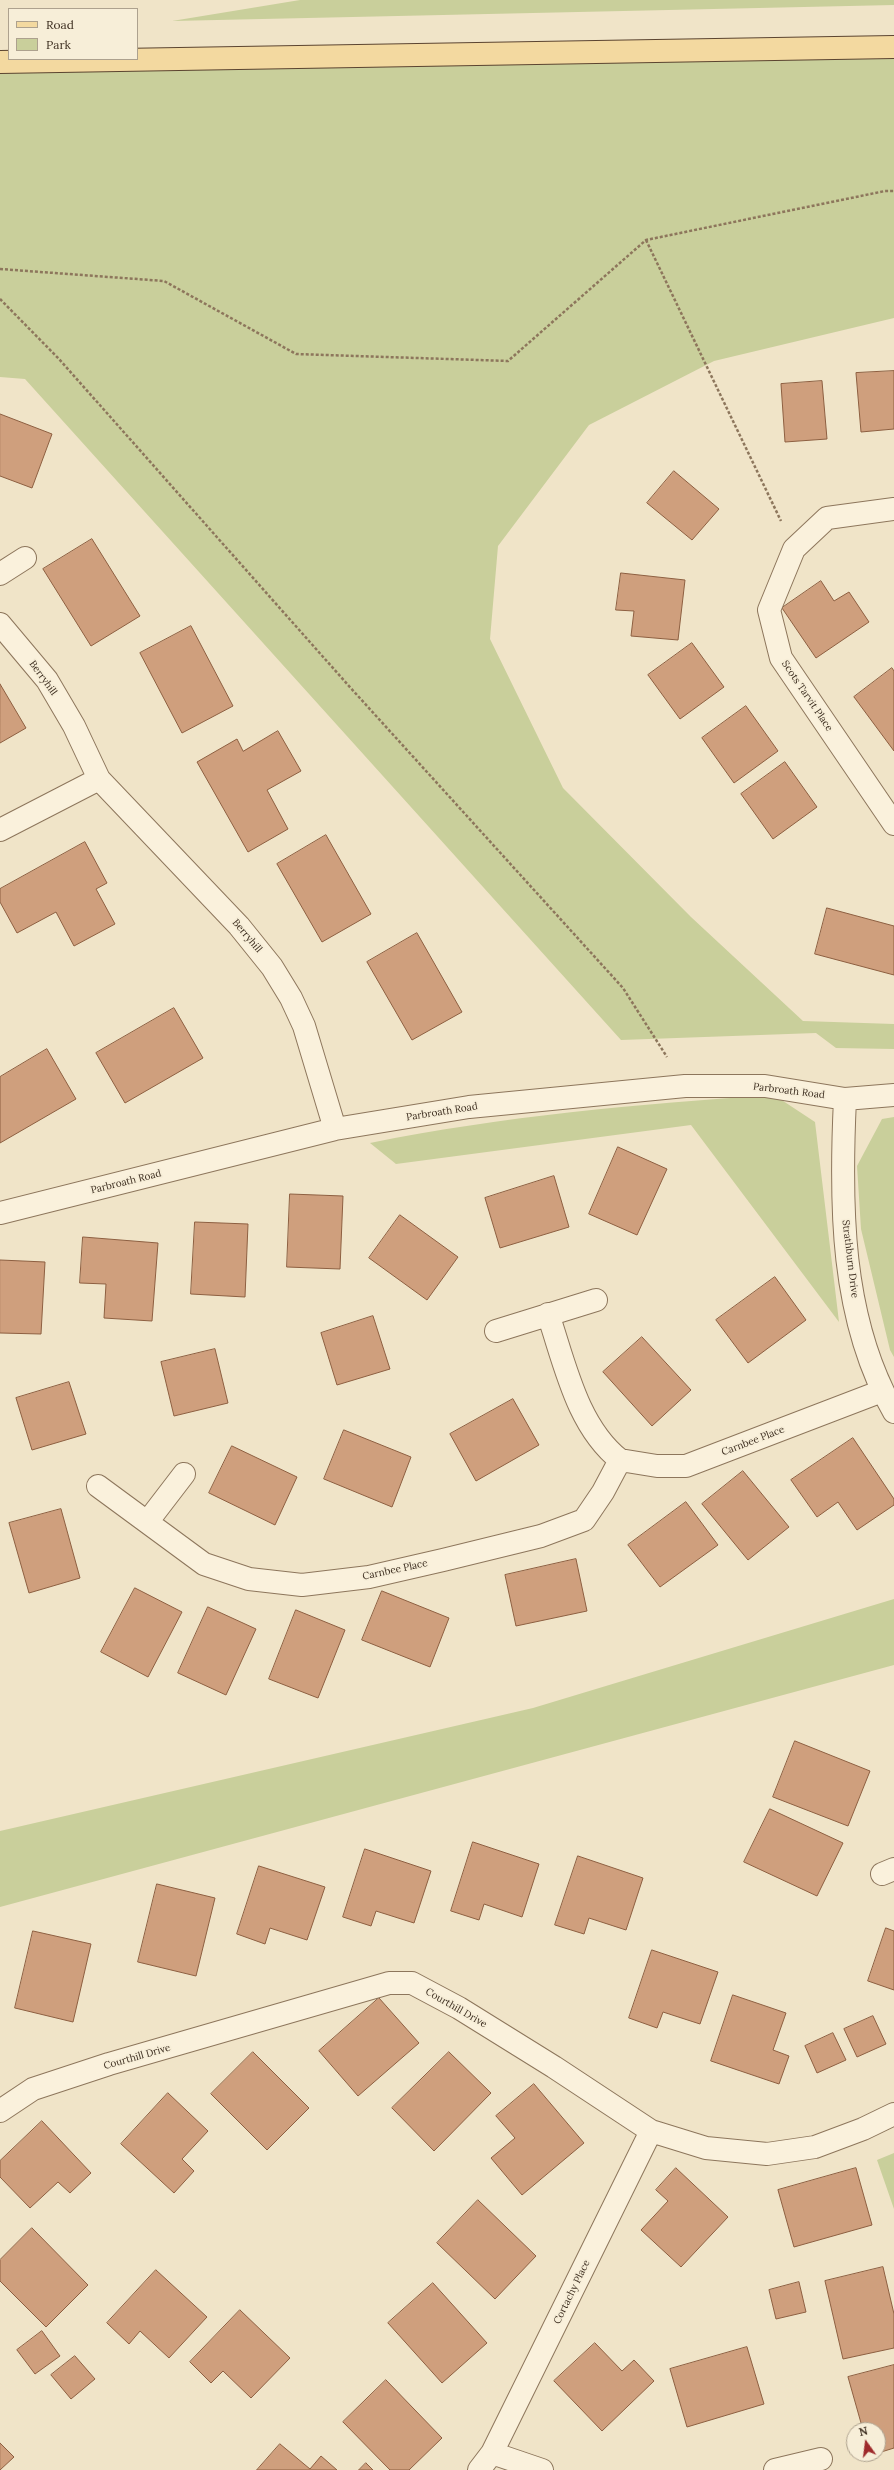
<!DOCTYPE html>
<html>
<head>
<meta charset="utf-8">
<style>
  body { margin:0 }
  #map { position:relative; width:894px; height:2470px; overflow:hidden; background:#f0e4c8; font-family:Lora,serif }
  canvas { display:block }
  .legend { position:absolute; left:8px; top:8px; width:130px; height:52px; box-sizing:border-box; background:#f7eed8; border:1px solid #ada18e; margin:0; padding:5px 7px; list-style:none; font-size:12px; color:#3d2e20 }
  .legend li { display:flex; align-items:center; gap:8px; height:20px }
  .legend b { width:20px; border:1px solid #ada18e }
  .north { position:absolute; left:846px; top:2422px; width:40px; height:40px; box-sizing:border-box; background:#f7eed8; border:1px solid #ada18e; border-radius:50%; rotate:346deg; font-size:11px; font-weight:700; line-height:16px; text-align:center; color:#3d2e20 }
  .north::after { content:''; display:block; margin:auto; width:14px; height:18px; background:#9e2a2b; clip-path:polygon(50% 0,100% 100%,50% 72%,0 100%) }
</style>
</head>
<body>
<div id="map">
<canvas width="894" height="2470"></canvas>
<ul class="legend">
<li><b style="height:5px;background:#f3d9a0"></b>Road</li>
<li><b style="height:11px;background:#c9cf9b"></b>Park</li>
</ul>
<div class="north">N</div>
</div>
<script>
const c = document.querySelector('canvas').getContext('2d');
c.lineJoin = 'round';
function fillPath(path, color) {
  c.fillStyle = color;
  c.fill(path, 'evenodd');
}
function trace(path, color, width, dash) {
  c.strokeStyle = color;
  c.lineWidth = width;
  c.lineCap = dash ? 'butt' : 'round';
  c.setLineDash(dash || []);
  c.stroke(path);
}
function label(font, color, halo, rows, align = 'center') {
  c.font = font + ' Lora,serif';
  c.lineWidth = 3.5;
  c.setLineDash([]);
  c.textBaseline = 'middle';
  c.strokeStyle = halo;
  c.fillStyle = color;
  for (const [text, x, y, turn = 0] of rows) {
    c.save();
    c.translate(x, y);
    c.rotate((+turn || 0) * Math.PI / 180);
    c.textAlign = isNaN(turn) ? turn : align;
    if (halo) c.strokeText(text, 0, 0);
    c.fillText(text, 0, 0);
    c.restore();
  }
}
fillPath(new Path2D(`
  M300 0H894V5L172 21Z
  M894 47V318L714 361 589 425 498 546 490 639 563 788 691 917 803 1021 894 1024V1049L836 1048 816 1033 621 1040 25 379 0 377V62Z
  M774 1095 815 1122 839 1322 691 1125 396 1164 370 1143C503 1116 638 1104 774 1095Z
  M894 1117V1357L890 1350 861 1229 857 1166 882 1119Z
  M894 1599V1665L0 1907V1831L533 1708Z
  M894 2153V2209L877 2160Z`), '#c9cf9b');
const building = new Path2D(`
  M894 371V429L861 432 856 373Z
  M822 381 827 439 785 442 781 384Z
  M0 414 52 434 32 488 0 476Z
  M674 471 719 509 692 540 647 503Z
  M92 539 140 616 91 646 43 569Z
  M621 573 685 580 678 640 631 636 634 611 616 610Z
  M821 581 834 601 849 592 869 622 816 658 782 608Z
  M191 626 233 706 182 733 140 653Z
  M692 643 724 687 680 719 648 675Z
  M892 668 894 671V751L854 697Z
  M0 684 26 728 0 743Z
  M746 706 778 751 734 783 702 738Z
  M278 731 301 771 267 790 288 829 248 852 197 762 237 739 243 751Z
  M785 762 817 807 773 839 741 794Z
  M326 835 371 914 322 942 277 864Z
  M85 842 107 883 96 889 115 924 74 946 56 912 17 933 0 902V889Z
  M827 908 894 926V975L815 954Z
  M417 933 462 1012 412 1040 367 962Z
  M174 1008 203 1058 125 1103 96 1053Z
  M47 1049 76 1099 0 1143V1077Z
  M618 1147 667 1169 637 1235 589 1214Z
  M554 1176 569 1227 500 1248 485 1198Z
  M290 1194 343 1196 340 1269 287 1267Z
  M400 1215 458 1257 427 1300 369 1258Z
  M195 1222 248 1224 245 1297 191 1294Z
  M83 1237 158 1243 152 1321 104 1318 106 1284 80 1283Z
  M0 1260 45 1262 41 1334 0 1333Z
  M775 1277 806 1320 748 1363 716 1320Z
  M373 1316 390 1369 337 1385 321 1333Z
  M642 1337 691 1390 652 1426 603 1372Z
  M215 1349 228 1403 174 1416 161 1362Z
  M69 1382 86 1434 32 1450 16 1398Z
  M513 1399 539 1445 476 1481 450 1434Z
  M344 1430 411 1457 392 1507 324 1479Z
  M853 1438 894 1499V1505L857 1530 838 1502 817 1517 791 1480Z
  M232 1446 297 1477 275 1525 209 1493Z
  M743 1471 789 1527 748 1560 702 1504Z
  M686 1502 718 1545 660 1587 628 1545Z
  M61 1509 80 1578 29 1593 9 1523Z
  M576 1559 587 1611 516 1626 505 1575Z
  M135 1588 182 1612 148 1677 101 1652Z
  M382 1591 449 1618 430 1667 362 1640Z
  M208 1607 256 1629 226 1695 178 1673Z
  M296 1610 345 1630 318 1698 269 1679Z
  M795 1741 870 1771 848 1826 773 1797Z
  M770 1809 843 1843 817 1896 744 1862Z
  M473 1842 539 1864 522 1917 484 1904 479 1920 451 1911Z
  M365 1849 431 1871 414 1923 376 1911 371 1926 343 1917Z
  M578 1856 643 1878 626 1930 589 1918 584 1934 555 1925Z
  M259 1866 325 1887 307 1940 270 1928 265 1944 237 1934Z
  M157 1884 215 1898 196 1976 138 1962Z
  M886 1928 894 1931V1990L868 1981Z
  M33 1931 91 1944 73 2022 15 2008Z
  M652 1950 718 1972 700 2024 663 2012 657 2028 629 2018Z
  M733 1995 786 2013 773 2050 789 2056 779 2084 711 2061Z
  M379 1998 419 2043 358 2096 319 2051Z
  M873 2016 886 2044 857 2057 844 2029Z
  M833 2033 846 2060 817 2073 805 2046Z
  M253 2052 309 2108 267 2150 211 2094Z
  M449 2052 491 2093 434 2151 392 2108Z
  M534 2084 584 2143 522 2195 491 2158 515 2138 496 2116Z
  M168 2093 208 2131 182 2159 194 2171 174 2193 121 2144Z
  M42 2121 91 2173 70 2193 58 2182 30 2208 0 2177V2161Z
  M676 2168 728 2217 681 2267 641 2230 668 2201 656 2190Z
  M856 2168 872 2225 794 2247 778 2190Z
  M478 2200 536 2256 495 2299 437 2243Z
  M32 2228 88 2285 46 2327 0 2281V2260Z
  M883 2267 894 2314V2348L843 2359 825 2281Z
  M156 2270 207 2317 169 2358 140 2331 129 2344 107 2323Z
  M799 2282 806 2312 776 2319 769 2290Z
  M433 2283 487 2343 442 2383 388 2323Z
  M240 2310 290 2358 251 2398 223 2371 211 2383 190 2362Z
  M42 2331 60 2356 35 2374 17 2350Z
  M595 2343 622 2371 634 2360 654 2381 602 2431 554 2381Z
  M747 2347 764 2404 687 2427 670 2369Z
  M75 2356 95 2379 71 2399 51 2375Z
  M894 2365V2448L878 2453V2430H863L848 2377Z
  M386 2380 442 2438 409 2470H390L343 2422Z
  M0 2443 14 2457 0 2470Z
  M280 2444 310 2469 321 2456 337 2470H257Z
  M366 2463 373 2470H359Z`);
fillPath(building, '#cf9f7d');
trace(building, '#8d5f41', 1);
const minor = new Path2D(`
  M894 509 827 518 794 549 769 610 781 658 894 824
  M0 574 25 558
  M0 624 47 680 74 726 99 779 239 926 272 967 291 998 304 1026 335 1129
  M0 830 99 779
  M845 1099C840 1203 840 1319 894 1412
  M0 1213 335 1129 469 1107 685 1086H765L845 1099 894 1095
  M548 1314C565 1364 577 1426 620 1460
  M496 1331 596 1300
  M98 1486 204 1564 249 1579 302 1585 369 1577 443 1560 541 1536 584 1520 603 1492 620 1460 657 1466H686L882 1391
  M148 1521 184 1474
  M882 1874 894 1869
  M0 2111 33 2089 109 2064 389 1983H412L459 2008 554 2067 651 2131 706 2148 767 2154 815 2147 863 2129 894 2114
  M492 2453 542 2470
  M479 2470 492 2453 651 2131
  M775 2470 821 2459`);
const major = new Path2D(`
  M0 62 894 47`);
trace(minor, '#8d765c', 24);
trace(major, '#5b4430', 24);
trace(new Path2D(`
  M646 240 781 521
  M0 269 164 281 296 354 508 361 646 240 885 191H894
  M0 299 59 359 348 685 623 988 667 1057`), '#8d765c', 2.5, [3, 2]);
trace(minor, '#faf1dc', 22);
trace(major, '#f3d9a0', 22);
label('10px', '#3d2e20', '#f7eed8', [
  ["Berryhill",43,678,54],
  ["Scots Tarvit Place",807,696,56],
  ["Berryhill",247,936,50],
  ["Parbroath Road",789,1091,7],
  ["Parbroath Road",442,1112,-9],
  ["Parbroath Road",126,1182,-14],
  ["Strathburn Drive",850,1259,83],
  ["Carnbee Place",753,1441,-21],
  ["Carnbee Place",395,1570,-12],
  ["Courthill Drive",456,2008,30],
  ["Courthill Drive",137,2057,-16],
  ["Cortachy Place",572,2292,-64]
]);
</script>
</body>
</html>
